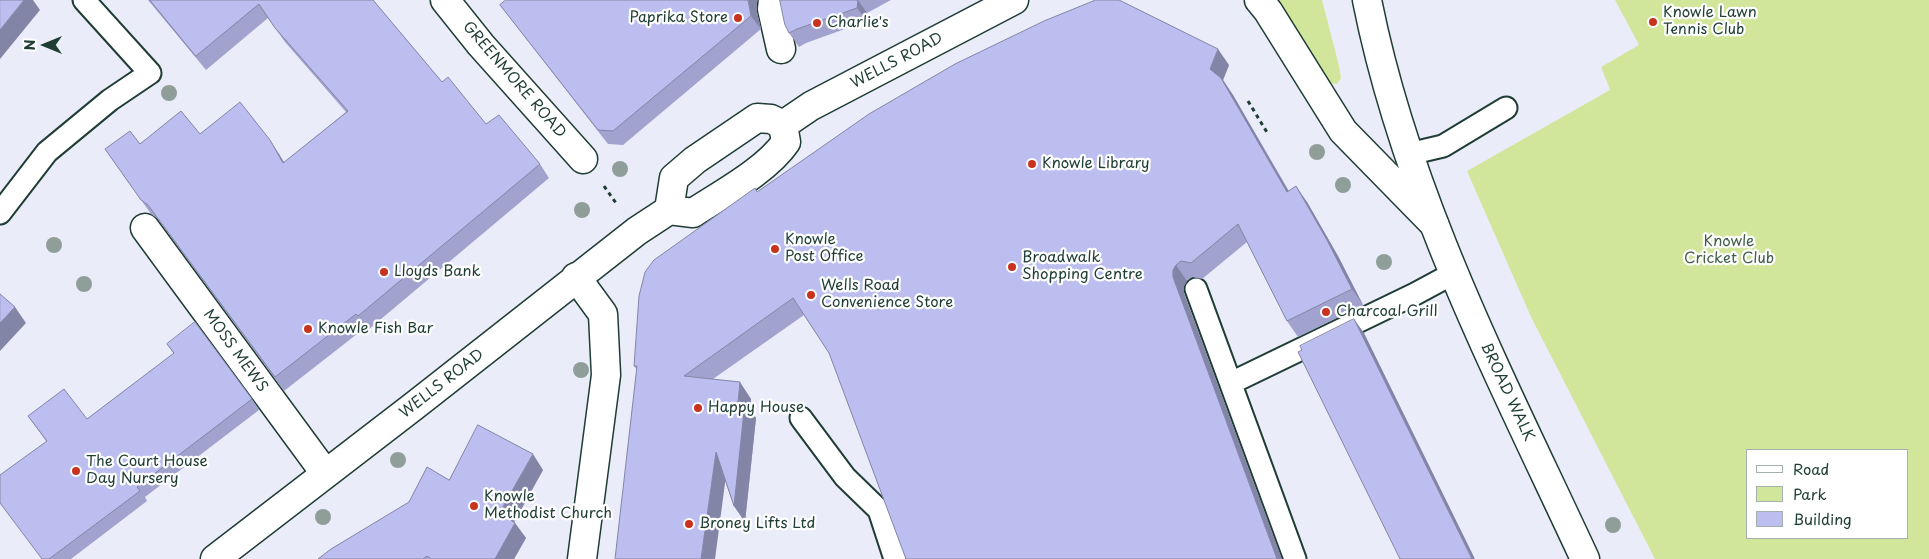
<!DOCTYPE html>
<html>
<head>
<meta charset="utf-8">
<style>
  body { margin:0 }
  #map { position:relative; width:1929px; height:559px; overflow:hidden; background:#ebecfa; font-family:"Playpen Sans",sans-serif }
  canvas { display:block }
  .legend { position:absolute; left:1746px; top:449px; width:162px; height:90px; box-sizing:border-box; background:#fff; border:1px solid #a5b1ae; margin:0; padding:6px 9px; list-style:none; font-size:15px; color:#1f3d34 }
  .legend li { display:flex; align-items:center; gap:10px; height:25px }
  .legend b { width:25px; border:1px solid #a5b1ae }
  .north { position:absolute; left:20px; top:20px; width:50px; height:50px; -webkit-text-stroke:4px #fff; paint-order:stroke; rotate:270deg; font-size:14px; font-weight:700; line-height:20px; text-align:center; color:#1f3d34 }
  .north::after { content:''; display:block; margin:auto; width:18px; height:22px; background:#1f3d34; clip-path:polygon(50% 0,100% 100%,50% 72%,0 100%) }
</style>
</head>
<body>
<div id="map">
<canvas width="1929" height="559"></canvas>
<ul class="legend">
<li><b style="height:6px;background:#fff"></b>Road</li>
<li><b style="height:14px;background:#d1e69a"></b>Park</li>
<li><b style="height:14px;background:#bbbeef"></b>Building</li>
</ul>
<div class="north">N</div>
</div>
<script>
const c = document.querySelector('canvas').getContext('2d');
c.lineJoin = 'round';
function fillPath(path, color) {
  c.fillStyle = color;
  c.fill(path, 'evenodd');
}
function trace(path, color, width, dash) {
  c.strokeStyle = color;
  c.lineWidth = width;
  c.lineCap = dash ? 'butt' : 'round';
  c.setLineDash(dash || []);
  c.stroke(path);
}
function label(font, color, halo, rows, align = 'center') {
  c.font = font + ' "Playpen Sans",sans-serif';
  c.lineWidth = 4.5;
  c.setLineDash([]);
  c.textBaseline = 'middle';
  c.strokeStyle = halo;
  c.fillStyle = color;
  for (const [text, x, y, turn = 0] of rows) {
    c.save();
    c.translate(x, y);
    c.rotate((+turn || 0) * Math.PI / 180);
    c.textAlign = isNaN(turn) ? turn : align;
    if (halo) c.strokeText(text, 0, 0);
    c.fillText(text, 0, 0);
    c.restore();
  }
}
fillPath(new Path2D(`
  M1276 0H1322L1339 66 1341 78 1337 84 1328 83 1321 73 1305 45Z
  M1615 0H1929V559H1655L1531 317 1467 171 1610 90 1601 67 1639 45ZM1908 450V538H1748V450Z`), '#d1e69a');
const lane = new Path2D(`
  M1409 154 1443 146 1506 108
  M0 213 47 152 110 100 150 73 84 0
  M1196 289 1295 559
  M1231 383 1415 294 1454 273
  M801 418 845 477 879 510 895 559`);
const street = new Path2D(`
  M445 0 481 45 583 159
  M773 0 772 9 781 49
  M1259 0 1268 11 1343 131 1434 224
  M145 228 325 473`);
const secondary = new Path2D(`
  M1367 0C1406 197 1501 378 1585 559
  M576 277 603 314 606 375 582 559`);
const highway = new Path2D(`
  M783 125 811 106 1014 0
  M669 210 674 178 695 160 757 118 771 119 783 125
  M215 559 414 406 637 231 669 210 693 213C722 194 767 170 786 142L783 125`);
trace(lane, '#1f3d34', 25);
trace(street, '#1f3d34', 31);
trace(secondary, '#1f3d34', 31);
trace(highway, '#1f3d34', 31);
trace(new Path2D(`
  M1248 101 1268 134
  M604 186 616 203`), '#1f3d34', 3, [4, 4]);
trace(lane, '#fff', 21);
trace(street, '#fff', 28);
trace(secondary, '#fff', 28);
trace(highway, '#fff', 28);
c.fillStyle = '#8f9e98';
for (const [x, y] of [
  [169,93],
  [1317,152],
  [620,169],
  [1343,185],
  [582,210],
  [54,245],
  [1384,262],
  [84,284],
  [581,370],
  [398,460],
  [323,517],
  [1613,525]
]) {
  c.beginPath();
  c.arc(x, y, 8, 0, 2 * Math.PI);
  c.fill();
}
fillPath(new Path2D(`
  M148 0H373L442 82 486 124 540 164 549 178 368 330 366 327 284 391 158 219 151 214 105 149 200 134 279 154 284 163 346 112 285 42 268 18 206 70Z
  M780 0H891L867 13V21L806 43 799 47 789 33Z
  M500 5 757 12 761 29 623 145 608 144 510 18Z
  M1229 65 1223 80 1233 95 1289 191 1307 202 1338 256 1363 305 1298 337 1287 321 1247 242 1202 279 1192 277 1187 281 1184 286V293L829 353 804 315 713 379 751 399 750 410 756 418 745 522 734 506 725 481 634 366 757 192Z
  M167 344 252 399 259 410 145 497 147 501 71 559H41L46 441 28 416 87 419 174 354Z
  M543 470 514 522 526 538 514 559H318L449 480Z`), '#a1a3ce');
fillPath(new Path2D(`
  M24 0H33L40 10 0 59V30Z
  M748 0H757V12L761 29 751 16Z
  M858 0 867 13V21L857 8Z
  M1218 49 1229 65 1223 80 1233 95 1298 208 1287 192 1210 69Z
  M270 140 279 154 293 177 283 163Z
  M1296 186 1307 202 1338 256 1363 305 1352 289Z
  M1176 265 1187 281 1184 286V293L1282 559H1277L1173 277V270Z
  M15 307 26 323 0 351V323Z
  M1354 319 1364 333 1475 559H1472Z
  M740 382 751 399 750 410 756 418 745 522 734 506 738 402Z
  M716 452 727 468 715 559H701Z
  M533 454 543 470 511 528 500 512Z
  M515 523 526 538 514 559H495Z`), '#8385a7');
const building = new Path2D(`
  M0 0H24L0 30Z
  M150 0H373L442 82 448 77 486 124 499 115 540 164 358 316 356 314 275 377 148 205 141 200 105 149 130 131 140 144 181 111 200 134 240 102 270 140 283 163 348 111 275 28 259 4 196 56Z
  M506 0H748L751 16 613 131 598 130 500 5Z
  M780 0H858L857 8 797 29 789 33 785 25Z
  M1096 0H1119L1218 49 1210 69 1221 78 1287 192 1296 186 1327 240 1352 289 1287 321 1238 224 1191 263 1181 261 1176 265 1173 270V277L1277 559H906L829 353 793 298 684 376 740 382 738 402H745L734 506 716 452 701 559H615L637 366H634L639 296 645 272 654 260 755 188 757 192 869 114 955 64 1044 21Z
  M0 294 15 307 0 323Z
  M1354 319 1472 559H1400L1298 352 1302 350 1300 346Z
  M195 322 252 399 137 487 140 491 49 559H42L0 503V475L47 441 28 416 64 389 87 419 174 353 167 344Z
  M478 425 533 454 500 512 515 523 495 559H431L427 556 423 559H318L331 549 409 502 427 467 449 480Z`);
fillPath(building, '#bbbeef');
trace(building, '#8385a7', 1);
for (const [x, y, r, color] of [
  [738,18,5,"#c8321e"],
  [1653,22,5,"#c8321e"],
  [817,23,5,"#c8321e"],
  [1032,164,5,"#c8321e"],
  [775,249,5,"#c8321e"],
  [1012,267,5,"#c8321e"],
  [384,272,5,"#c8321e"],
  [811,295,5,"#c8321e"],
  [1326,312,5,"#c8321e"],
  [308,329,5,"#c8321e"],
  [698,408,5,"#c8321e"],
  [76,471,5,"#c8321e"],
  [474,506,5,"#c8321e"],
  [689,524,5,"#c8321e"]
]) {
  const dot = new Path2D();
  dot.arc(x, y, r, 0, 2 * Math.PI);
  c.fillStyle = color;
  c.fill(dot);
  trace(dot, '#fff', 2);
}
label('15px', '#1f3d34', '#fff', [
  ["Knowle Lawn",1663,13],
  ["Tennis Club",1663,30],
  ["Paprika Store",728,18,"right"],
  ["Charlie's",827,23],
  ["Knowle Library",1042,164],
  ["Knowle",785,240],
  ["Post Office",785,257],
  ["Broadwalk",1022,258],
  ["Shopping Centre",1022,275],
  ["Lloyds Bank",394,272],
  ["Wells Road",821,286],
  ["Convenience Store",821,303],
  ["Charcoal Grill",1336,312],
  ["Knowle Fish Bar",318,329],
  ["Happy House",708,408],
  ["The Court House",86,462],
  ["Day Nursery",86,479],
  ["Knowle",484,497],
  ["Methodist Church",484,514],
  ["Broney Lifts Ltd",699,524]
], 'left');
label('15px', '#1f3d34', '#fff', [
  ["WELLS ROAD",897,61,-28],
  ["GREENMORE ROAD",514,80,49],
  ["MOSS MEWS",235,351,54],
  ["WELLS ROAD",442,384,-38],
  ["BROAD WALK",1507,392,65]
]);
label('15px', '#435f48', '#fff', [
  ["Knowle",1729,242],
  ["Cricket Club",1729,259]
]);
</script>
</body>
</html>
